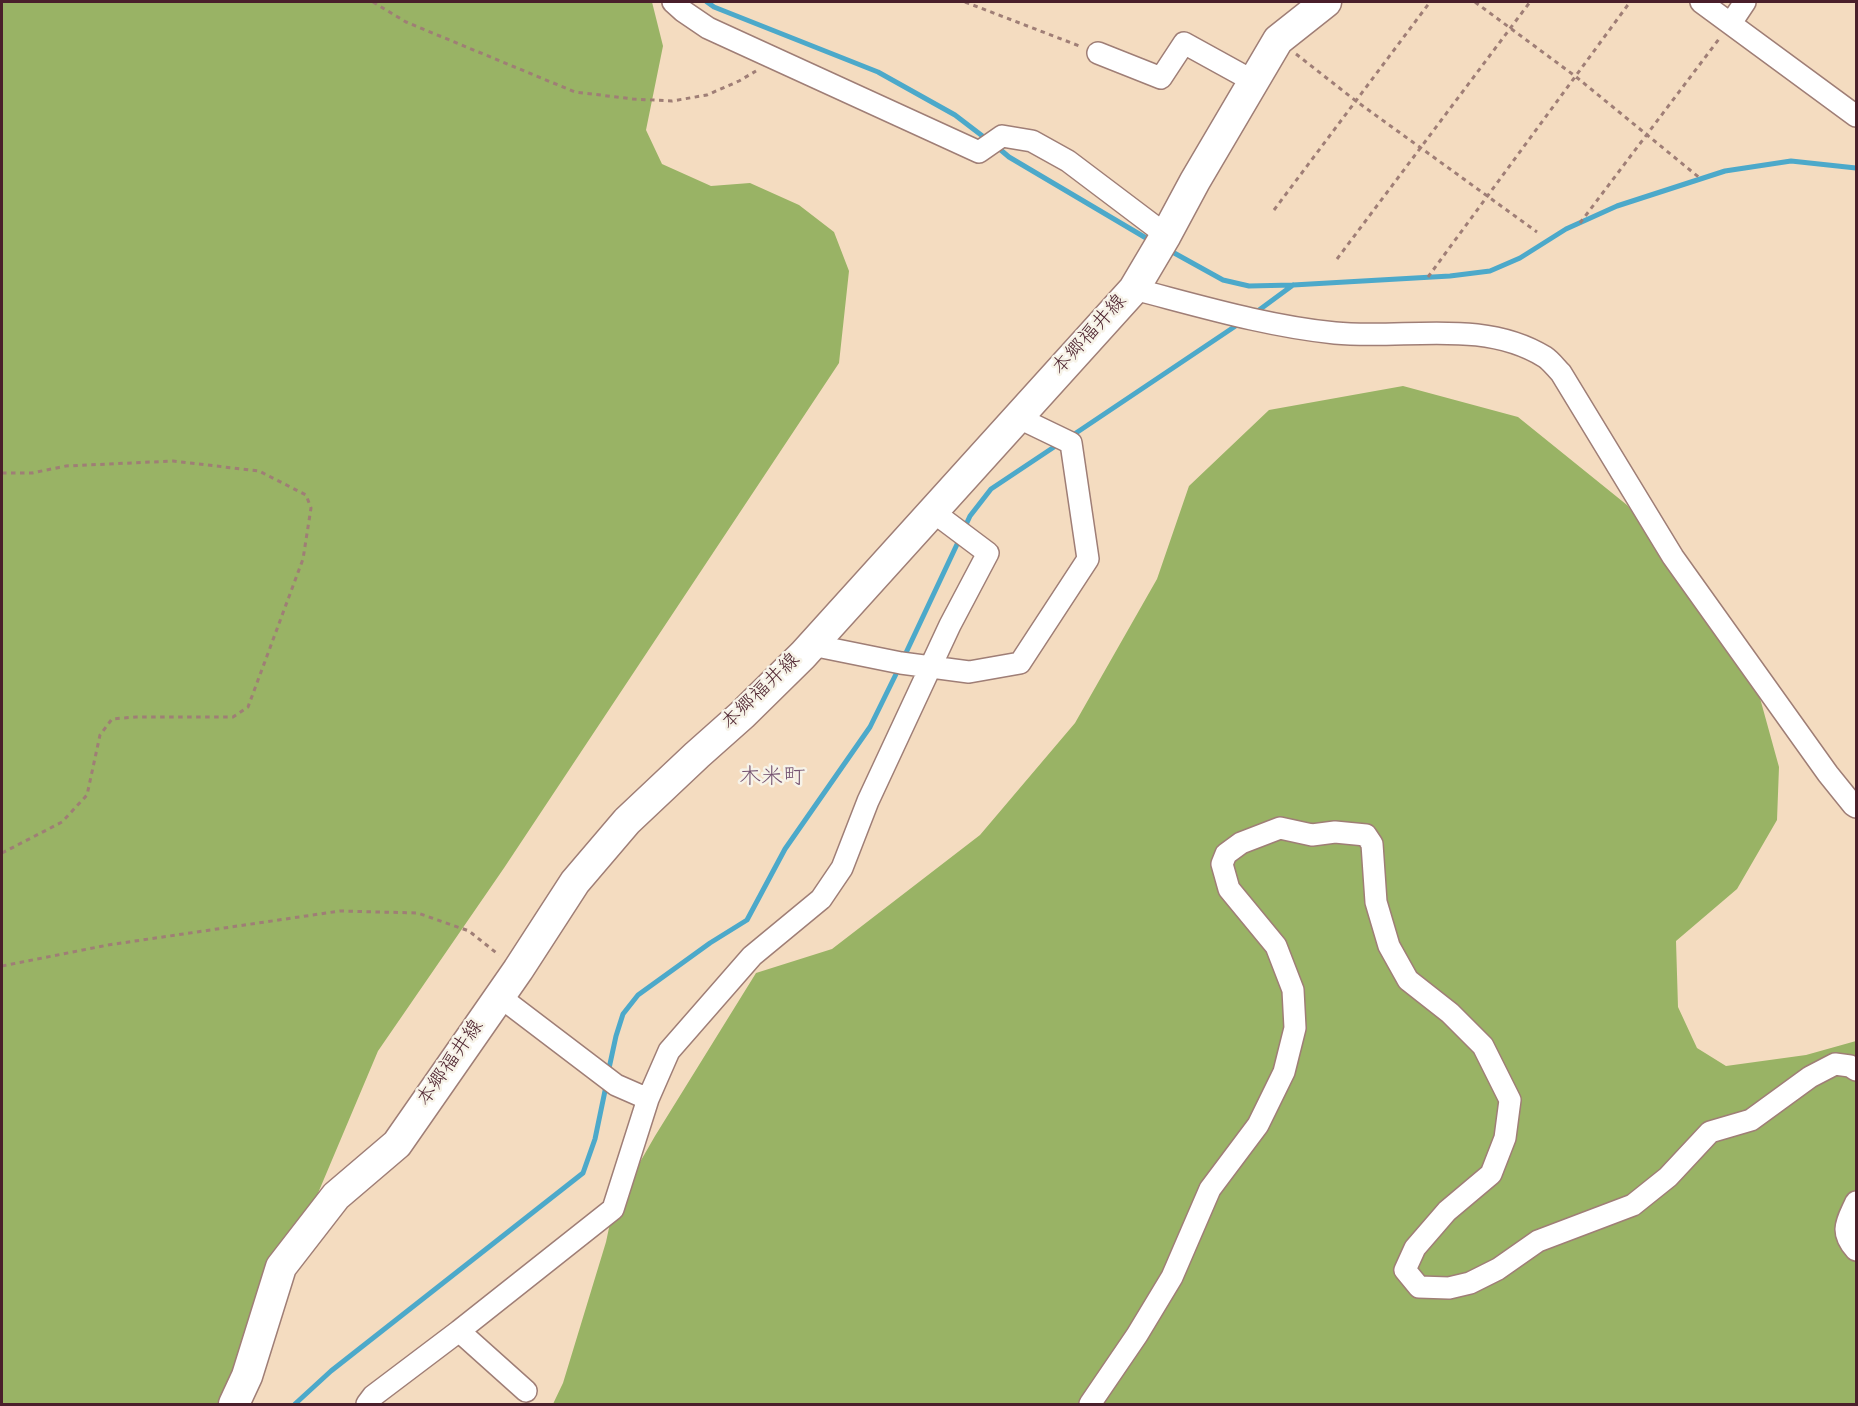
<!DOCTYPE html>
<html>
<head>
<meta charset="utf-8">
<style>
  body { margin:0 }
  #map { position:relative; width:1858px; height:1406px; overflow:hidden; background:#f4dcc0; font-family:"Gochi Hand",sans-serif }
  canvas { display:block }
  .frame { position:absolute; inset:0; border:3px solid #4a1f2b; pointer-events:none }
</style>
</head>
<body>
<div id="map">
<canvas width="1858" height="1406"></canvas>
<div class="frame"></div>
</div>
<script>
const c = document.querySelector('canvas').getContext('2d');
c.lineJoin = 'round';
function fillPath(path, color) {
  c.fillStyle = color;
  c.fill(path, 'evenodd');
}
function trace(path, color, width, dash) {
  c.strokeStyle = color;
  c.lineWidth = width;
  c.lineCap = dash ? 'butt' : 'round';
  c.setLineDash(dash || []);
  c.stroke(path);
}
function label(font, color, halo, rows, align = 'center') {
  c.font = font + ' "Gochi Hand","Klee One",sans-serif';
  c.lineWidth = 5;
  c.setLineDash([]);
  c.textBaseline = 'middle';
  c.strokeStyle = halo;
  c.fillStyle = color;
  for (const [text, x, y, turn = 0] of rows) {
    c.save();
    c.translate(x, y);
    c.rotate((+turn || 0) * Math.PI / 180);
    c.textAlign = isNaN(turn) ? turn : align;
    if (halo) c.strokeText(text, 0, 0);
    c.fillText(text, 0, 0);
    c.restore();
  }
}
fillPath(new Path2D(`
  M2 2H652L663 46 646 130 662 164 711 186 750 183 799 205 834 232 849 271 839 363 504 868 378 1051 229 1404H2Z
  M1403 386 1518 417 1627 505 1747 651 1779 767 1777 820 1737 889 1676 941 1678 1007 1697 1048 1726 1066 1806 1055 1856 1041V1404H553L563 1383 606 1242 613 1209 655 1136 756 973 832 949 980 835 1075 723 1157 579 1189 486 1269 410Z`), '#99b365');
trace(new Path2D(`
  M707 2 714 7 878 72 955 115 989 141
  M996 146 1009 157 1146 238
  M1167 249 1223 280 1249 286 1293 285 1450 276 1490 271 1520 258 1566 229 1617 206 1725 171 1791 161 1856 168
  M1255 313 1293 285
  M1070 437 1240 323
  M964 529 970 516 991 489 1060 443
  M904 657 960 538
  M608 1073 616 1036 623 1014 638 995 710 943 747 920 785 849 870 727 899 668
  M295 1404 331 1371 583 1173 595 1139 606 1086`), '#4ca9ca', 5);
const minor = new Path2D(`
  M673 2 683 11 708 28 979 152 1002 136 1032 141 1068 161 1166 235
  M1701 2 1856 116
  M1731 23 1745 2
  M1098 53 1161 78 1184 43 1253 81
  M1134 289C1200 306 1266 326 1335 333 1404 340 1482 318 1545 357 1551 361 1556 368 1561 373L1673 557 1828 774 1853 805 1856 807
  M812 645 901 663 969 672 1020 663 1088 559 1071 443 1017 417
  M648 1099 669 1051 752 956 821 899 842 868 868 801 950 625 988 553 932 511
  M1856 1202C1847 1222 1839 1231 1856 1250
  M459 1331 526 1391
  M367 1404 373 1396 459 1331 613 1209 648 1099 616 1085 499 996
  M1090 1404 1137 1335 1172 1277 1210 1189 1258 1125 1284 1072 1295 1028 1293 990 1276 946 1229 889 1222 864 1226 854 1241 843 1280 828 1312 835 1335 832 1366 835 1372 844 1376 902 1389 946 1408 980 1450 1013 1483 1046 1510 1100 1505 1138 1491 1174 1447 1211 1415 1248 1405 1270 1419 1287 1449 1288 1470 1283 1498 1269 1538 1241 1633 1205 1668 1177 1710 1132 1751 1120 1810 1077 1835 1064 1850 1066 1856 1070`);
const secondary = new Path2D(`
  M234 1404 247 1376 281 1267 336 1196 397 1144 518 970 575 882 627 821 697 755 742 715 803 655 1134 289 1166 235 1195 181 1278 40 1326 2`);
trace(minor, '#9f7e76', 24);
trace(secondary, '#9f7e76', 33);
trace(new Path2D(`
  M373 2 406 22 575 92 633 99 672 101 707 95 739 81 756 71
  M965 2 1082 47
  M1475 2 1575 76 1701 179
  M1296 54 1356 101 1537 232
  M1274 210 1430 2
  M1580 223 1719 39
  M1337 259 1530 2
  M1428 277 1630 2
  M2 473H32L66 466 173 461 259 471 306 495 311 508 303 559 248 707 233 717H136L112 719 100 735 87 795 62 822 2 853
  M2 966 108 945 340 911 418 913 469 931 499 955`), '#9f7e76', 3, [4.5, 4.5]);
trace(minor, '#fff', 21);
trace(secondary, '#fff', 30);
label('20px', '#4a1f2b', '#f7f3e8', [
  ["本郷福井線",1091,336,-48],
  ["本郷福井線",762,693,-44],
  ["本郷福井線",452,1064,-55]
]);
label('22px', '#745270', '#f7f3e8', [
  ["木米町",772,780]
]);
</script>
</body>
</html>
